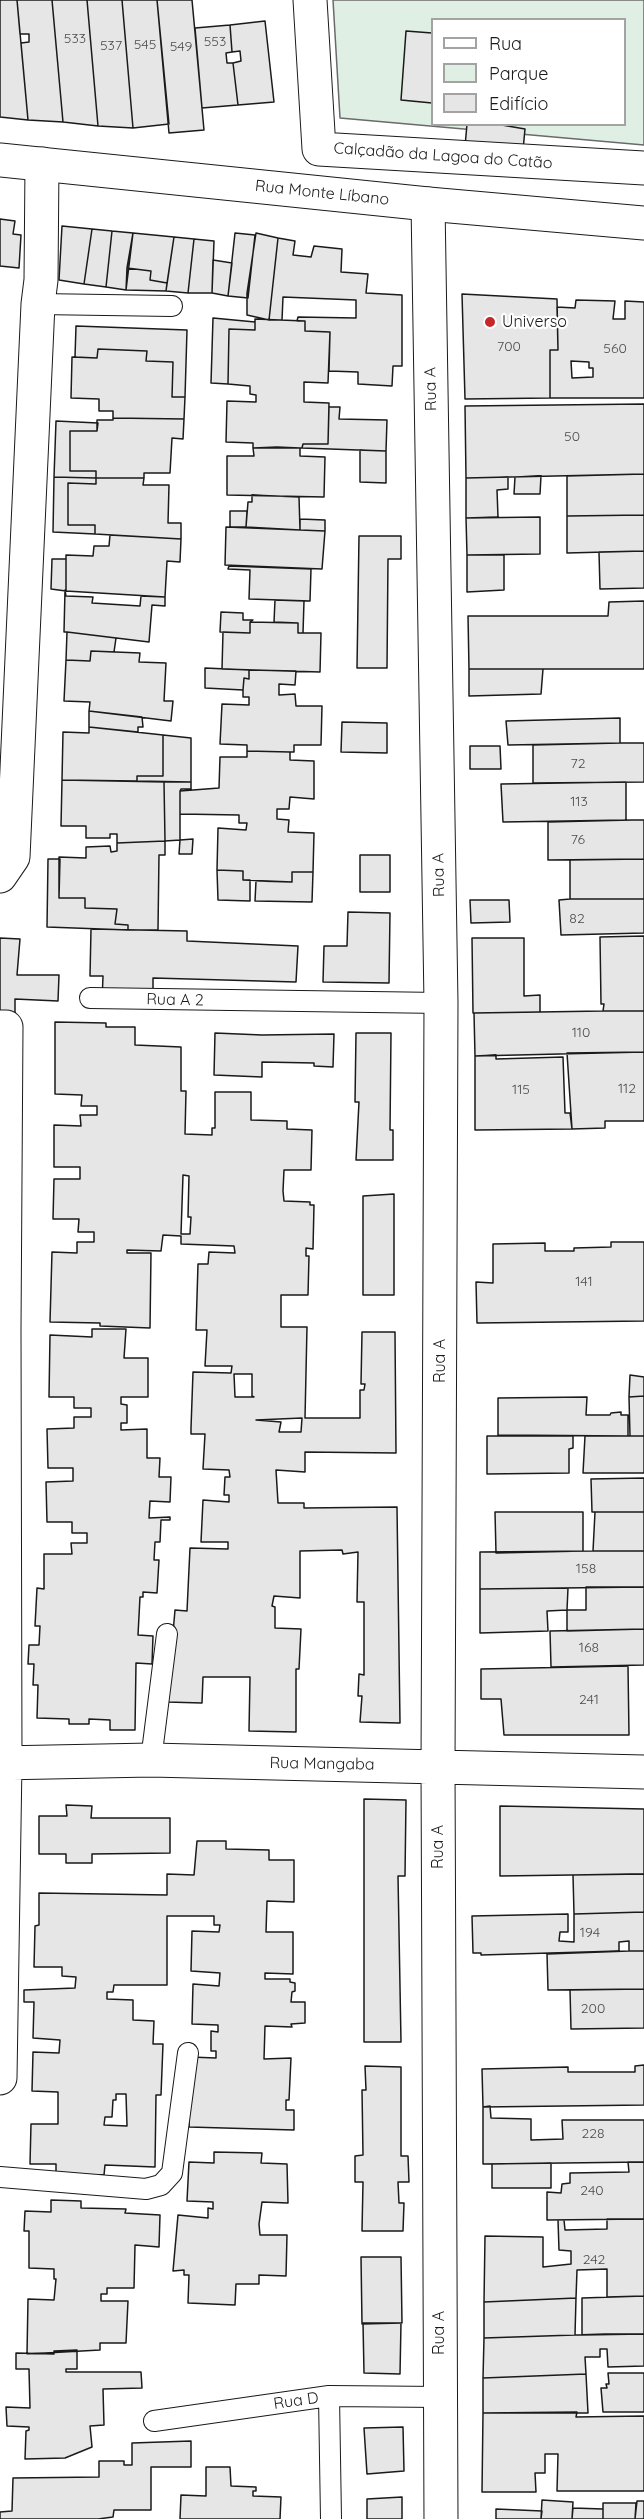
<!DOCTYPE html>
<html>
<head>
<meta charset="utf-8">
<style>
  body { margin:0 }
  #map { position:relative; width:644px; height:2519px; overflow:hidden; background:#fff; font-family:Quicksand,sans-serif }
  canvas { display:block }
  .legend { position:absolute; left:431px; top:18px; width:195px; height:108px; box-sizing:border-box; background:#fff; border:2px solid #a3a3a3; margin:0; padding:8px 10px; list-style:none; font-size:18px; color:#1a1a1a }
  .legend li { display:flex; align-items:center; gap:12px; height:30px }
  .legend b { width:30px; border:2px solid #a3a3a3 }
</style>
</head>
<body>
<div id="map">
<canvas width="644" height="2519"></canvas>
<ul class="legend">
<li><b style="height:8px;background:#fff"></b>Rua</li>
<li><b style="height:16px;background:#e0efe3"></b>Parque</li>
<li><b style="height:16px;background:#e6e6e6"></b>Edifício</li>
</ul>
</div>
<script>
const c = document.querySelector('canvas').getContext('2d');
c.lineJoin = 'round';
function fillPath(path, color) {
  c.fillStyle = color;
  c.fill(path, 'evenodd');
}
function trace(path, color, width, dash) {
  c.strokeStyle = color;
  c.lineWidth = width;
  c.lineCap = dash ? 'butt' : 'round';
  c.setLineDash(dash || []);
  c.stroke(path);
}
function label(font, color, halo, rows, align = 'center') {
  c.font = font + ' Quicksand,sans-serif';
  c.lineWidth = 4.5;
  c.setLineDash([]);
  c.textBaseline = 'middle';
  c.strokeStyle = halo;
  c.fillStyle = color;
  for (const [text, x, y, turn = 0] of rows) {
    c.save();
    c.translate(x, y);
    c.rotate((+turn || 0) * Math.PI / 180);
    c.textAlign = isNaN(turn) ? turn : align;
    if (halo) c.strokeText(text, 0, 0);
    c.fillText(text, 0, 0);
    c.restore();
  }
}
const green = new Path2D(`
  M333 0H644V145L340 118ZM432 20H624V124H432Z`);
fillPath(green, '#e0efe3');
trace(green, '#6a6a6a', 1.5);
const building = new Path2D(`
  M0 0H17L28 120 0 117Z
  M17 0H52L63 122 28 120 21 43 29 42V34H20Z
  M52 0H87L98 126 63 122Z
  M87 0H122L133 128 98 126Z
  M122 0H157L169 124 133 128Z
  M157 0H192L204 130 169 133Z
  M265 21 274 102 238 105 233 63 241 61 240 51 232 52 230 25Z
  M230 25 232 52 226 53 227 63H233L238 105 202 108 195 28Z
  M406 31 432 33V103L401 100Z
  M467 124H496L525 129 522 161 464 158Z
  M0 219 15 221 13 234 21 235 19 268 0 266Z
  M62 226 92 229 84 284 59 280Z
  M92 229 112 231 106 287 84 284Z
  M112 231 133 233 126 290 106 287Z
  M133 233 174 237 167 283 150 280 151 271 127 268Z
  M235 233 255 235 248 298 228 296Z
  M256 233 278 238 269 320 247 315V293Z
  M174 237 194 239 188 293 166 291Z
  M278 238 295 241 293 255 311 257 314 246 342 249 341 272 368 274 366 293 402 295V366H393L392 386 358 384V372L329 371 330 332 305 331V321H297L298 317 356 318V300L283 297 282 320H269Z
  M194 239 214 241 212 293H188Z
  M213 260 232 263 228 296 212 293Z
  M127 268 151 271 150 280 167 283 166 291 126 290Z
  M462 294 557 299 558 350H550V398L465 399Z
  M576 300 615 301 613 319H625V301L644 302V398H550V350H558L557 307 575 308ZM571 361 589 362V368H593V377L572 378Z
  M213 318 255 322V330L229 329 228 384 211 383Z
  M255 319 305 321V331L330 332 328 383 304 382V402L329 403 328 444H303L302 448H253V443L226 442 227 401 256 402V395L250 394V386L228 384 229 329 255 330Z
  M76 326 187 330 185 397H172L173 362 146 361 147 351 98 349 97 358 75 357Z
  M98 349 147 351 146 361 173 362 172 397H185L184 419 113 418V411H99V399L71 398 72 357 97 358Z
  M644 404V474L466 478 465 406Z
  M329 407H340L339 419 387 420 386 451 302 448 303 444H328Z
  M113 418 184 419 183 439 172 438 170 473H144V478H96V471H70V431H97V420H113Z
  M56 421 98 423 97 431H70V471H96V478L54 477Z
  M277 447 300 448V456L325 457 324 497 227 495V456H254L253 448Z
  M360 450 386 451V483L360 482Z
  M644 474V515L567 516V476Z
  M541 476 540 494H514L515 477Z
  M54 477 96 478V484L68 483V525H95V534L53 532Z
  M508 477V489L497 490 498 517 466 518V478Z
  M96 478H144L143 485H169L168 523H181V539L95 534V525H68V483L96 484Z
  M252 495 299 497 300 530 246 527 248 502H252Z
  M230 511H247L246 527H230Z
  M644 515V551L567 553V516Z
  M540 517V554L467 555 466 518Z
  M300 519 325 520V531L300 530Z
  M226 527 325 531 322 569 225 565Z
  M110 535 181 539 180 562 167 561 165 597 66 591V555L93 556 94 546H109Z
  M359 536H401V559H388L387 668H357Z
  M644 551V588L600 589 599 552Z
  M467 555H504V590L467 592Z
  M52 559H66V591L51 589Z
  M229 566 311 569 310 601 249 599 250 570 228 569Z
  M65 590 66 596 93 597 92 603 140 606 141 596 165 597V606L152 605 149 642 67 632H64Z
  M275 600 304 601 303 633H298V623L274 622Z
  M644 601V669H469L468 616H608L609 602Z
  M221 612 243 613V620H253L250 622V633L220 632Z
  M250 622 298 623V633H321L320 672 222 669 223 632 250 633Z
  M67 632 116 638 114 652 91 651 90 661 66 660Z
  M91 651 140 653 139 662 166 663 164 701H173L171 721 89 711 90 702 64 701 66 660 90 661Z
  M205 668 249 670V679L244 678 243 690 205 688Z
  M469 669H543L541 694 469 696Z
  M249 670 296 671 295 685 279 684V695L295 694 296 706H322L321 745H294V752H290L247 751V745L220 744 222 704 249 705V697H243V690L244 678 249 679Z
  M89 711 142 717 143 727H138V732L89 727Z
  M620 718V743L508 745 506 721Z
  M342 722 387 723V753L341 752Z
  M89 727 163 735V776H137V781L62 780 63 732 89 733Z
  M163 735 191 738V782L137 781V776H163Z
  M620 743H644V782L533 783V745Z
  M470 746H500L501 769H470Z
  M247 751 290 752V760L314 761V799L290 797 289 809H277V819L289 820 288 832 314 833 313 872H292V882L243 880V871L217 870 218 828 246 830 247 823H239V815L180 814V791L219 788 220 757H247Z
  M62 780 164 782 165 841 117 843V834H110V838H86V826H61Z
  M164 782H191V789H181L180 791V840L165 841Z
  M626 782V820L503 822 501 784Z
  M632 820H644V859L548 860V822Z
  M193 839 192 854H179L180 840Z
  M165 841V855H159L158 930H128V925L115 924 117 909 85 908V898H59V857L86 858V847L110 846 111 852 117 851V843Z
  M360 855H390V892H360Z
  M48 859H60L59 898H85V908L117 909 115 924 128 925V930L47 927Z
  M644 859V899H570V860Z
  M217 870 243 871V880H250V901L218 900Z
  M292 872H313L312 902 255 901 256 881 292 882Z
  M570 899H644V933L561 935 559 900Z
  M470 900H509L510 922 471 923Z
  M348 912 390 913 389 983 323 982 324 946H347Z
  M91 929 187 931V941L298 946 296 982 153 978V1004L102 1002 103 976H90Z
  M644 936V1011H603L604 1004H601L600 937Z
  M0 938 20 939 17 975H59L58 1001 15 999V1014L0 1013Z
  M472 938H524V996L540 995V1012L473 1013Z
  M603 1011H644V1052L475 1056 474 1013Z
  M55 1022 106 1023V1027H135V1045L181 1047V1091H186L185 1134 212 1135V1128H215V1092H251V1120L287 1121V1129L312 1130 311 1170H284L283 1191 284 1201 310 1202V1205H314L313 1249 306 1248V1256H309L308 1295H281V1327H307L305 1418H360V1390H364L365 1384H361L362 1332H395L396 1453 305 1452V1472L276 1470 278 1503H304V1508L397 1507 400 1723 360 1722 362 1696H358L359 1674 364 1675V1602H357L358 1552 343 1554 342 1550 300 1551V1598L274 1596 272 1606 275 1607V1628L301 1629 299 1669H296V1732L249 1731 250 1677H203L202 1703 167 1702 175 1610 187 1611 190 1548 228 1549V1542H201L203 1500 229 1502V1495H224L225 1477H230L229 1470 203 1469 205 1434H191V1428L193 1372 231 1373 232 1366H205L207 1330H196L198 1264H208L209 1252 235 1253 234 1246 181 1244V1236L163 1235 161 1251 127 1250V1253H151L150 1328 100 1326V1323L50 1322 52 1252 77 1253V1242H94V1232H78L79 1219H53L54 1179H80V1167H54V1125L81 1126 80 1115H97V1106H81L82 1095 55 1094ZM183 1175 189 1176 188 1217H191L190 1234H181ZM234 1374H252V1396L254 1397H235ZM302 1418 301 1432H279L281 1422 256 1420Z
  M215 1033 262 1035 334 1034 333 1067 314 1066V1063L262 1062V1077L214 1075Z
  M356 1033H391L390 1130H393V1160H356L359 1102H355Z
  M644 1052V1121H605V1128L572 1129 567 1053Z
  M496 1055V1059L563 1057 565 1113H570L572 1129 475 1130V1056Z
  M394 1194V1295H363V1196Z
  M611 1242H644V1321L477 1323 476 1282 493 1283V1244L545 1243V1251H574V1248L611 1247Z
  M92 1329H126L124 1358H148V1397H121V1404L127 1405V1423H121V1430L147 1429V1458H160L159 1477H171L170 1502 150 1501 149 1518 170 1517V1520H161L160 1542H155L154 1560H159L157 1593 143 1592V1597H140L138 1635 153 1636 152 1664 136 1663 135 1730H110V1720L89 1719V1724H69V1719L37 1718 38 1685H33L34 1664H28L29 1645H39L40 1626H35L37 1588 44 1589V1554H72L71 1543H87V1533H72V1522H47L46 1482 73 1481V1468H48L47 1429 74 1428V1417H91V1408H74V1397H49L50 1335 92 1337Z
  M630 1375 644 1377V1396L629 1397Z
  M644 1396V1436H630L629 1397Z
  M587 1397 586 1415H610L611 1413 621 1412V1415H628V1436L498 1435V1398Z
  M487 1436H573V1448L569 1449V1473L487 1474Z
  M585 1436H644V1473H583Z
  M644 1478V1512H592L591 1479Z
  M495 1512H583V1551L496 1553Z
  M595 1512H644V1551H593Z
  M593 1551H644V1587L480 1589V1552Z
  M586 1587H644V1629L567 1631V1610H586Z
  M568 1588 567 1610 547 1611 548 1631 480 1633V1589Z
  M644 1629V1665L551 1667 550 1631Z
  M628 1666 629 1735H504L501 1699H481V1669Z
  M364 1799 406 1800 405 1876H398L401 2042H364Z
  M66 1805 92 1806 91 1818H170V1853L92 1854V1863H66V1854H39V1816H67Z
  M500 1806 644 1809V1874L500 1876Z
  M197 1841H226V1849L269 1850V1860H294V1902L267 1901 266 1932H293V1974L265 1973V1979H290V1982L295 1983V1991L292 1992 291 2002H305V2023L291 2024 292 2027 265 2026 264 2059 291 2058 289 2100H286V2110H294V2130L189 2127 190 2057 216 2058V2051H211V2031L218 2032V2025L192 2024 193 1984 219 1986 220 1973 191 1971 192 1931 219 1932 220 1925H214V1916H167V1985H114L113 1992H107V1999L133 2000V2020L154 2021 153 2044H163L161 2095H156L155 2167 105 2165 104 2175 56 2174V2164H30L31 2124H58V2092L32 2091 33 2052 59 2053 60 2040 33 2038 34 2002H24V1990L75 1988 76 1977 62 1976V1967H34L35 1926 39 1925V1893L167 1895V1874L194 1875ZM116 2094H126L127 2126 104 2125 105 2117H112L113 2100H116Z
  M630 1874H644V1912L574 1914 573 1875Z
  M644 1912V1951H629V1941L619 1942V1951L481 1955V1953H473L472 1916 568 1914V1932H560L559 1941 574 1942V1914Z
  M629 1951H644V1989L548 1990 547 1954Z
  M644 1989V2028L571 2029 570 1990Z
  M644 2065V2105L483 2107 482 2069 568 2067V2072H635V2066Z
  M365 2066 401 2067V2156H408L409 2182H398L399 2203H404L403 2231H362L363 2182H355V2156L363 2155 362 2090H366Z
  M490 2106 491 2118 531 2119V2140L563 2139 562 2120H644V2162L483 2164V2107Z
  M214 2152 262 2153 261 2163 287 2164 288 2203 262 2202 259 2224 260 2235H287L286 2276 259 2275V2284H236L235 2305 188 2303 189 2275H184V2270L173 2271 178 2215 208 2218V2208L213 2209V2202L187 2201 189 2162 214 2163Z
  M628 2162H644V2219L547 2220V2192L561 2193 562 2184 570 2183V2173L629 2172Z
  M551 2163V2188H492V2164Z
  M51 2200 81 2201V2208L126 2209 125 2213 160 2215 159 2247 135 2245 134 2288H107V2294H101V2301H128L126 2343H100V2350L27 2354 28 2299 54 2300 56 2279H54V2269L29 2268V2231H24L25 2211 51 2212Z
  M607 2219H644V2296L607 2297V2269L577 2270 576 2298 484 2302 485 2236 543 2237V2267L571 2264V2251L559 2250 558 2220H564L565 2230 607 2229Z
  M361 2257H401L402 2323 362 2324Z
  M644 2296V2334L582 2335V2298Z
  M576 2298 575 2335 484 2338V2302Z
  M363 2323H401L400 2374 364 2373Z
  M605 2334H644V2366L608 2367 607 2349H600V2357H585L586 2374 483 2378 484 2338Z
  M77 2350V2369H66V2372H141L142 2388 103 2389 104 2425 90 2426 92 2447 65 2458 25 2459 26 2431 29 2430V2427L7 2426 6 2407 30 2408 29 2369H16V2353L54 2354V2351Z
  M608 2373H644V2412H603L601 2388H607L606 2384H609Z
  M586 2374 588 2413H483V2378Z
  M577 2412 576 2417 644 2416V2491H557L558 2454H545V2473H535L536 2492H482L483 2413Z
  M403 2427 404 2471 367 2474 364 2428Z
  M191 2441V2467H151V2510H114L113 2517 98 2519H0V2512L12 2511 13 2478 99 2477V2461H124V2465H132V2443Z
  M206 2467H230L231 2486 256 2487V2491H253V2496L281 2497 280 2519H180L181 2495 206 2496Z
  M402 2497V2519H367V2499Z
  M542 2500 573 2502 572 2519H541Z
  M637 2501H644V2519H635Z
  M603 2503H636L635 2519H603Z
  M573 2508 603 2509V2519H572Z
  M496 2509 542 2511 541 2519H496Z`);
fillPath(building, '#e6e6e6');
trace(building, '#1a1a1a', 1.5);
const lane = new Path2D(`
  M38 304 172 306
  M90 998 441 1003
  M151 1760 167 1634
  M0 2177 146 2189 161 2185 172 2173 188 2053
  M329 2396 331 2519
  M154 2421 329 2396 440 2397`);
const street = new Path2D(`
  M310 0 319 149 644 168
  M428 204 441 1003 438 1766 441 2519
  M0 876 13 857 38 304 41 280 42 164
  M0 1027H6L4 1329 5 1763 0 2078
  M0 1763 151 1760 644 1772`);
const secondary = new Path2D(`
  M0 160 428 204 644 223`);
trace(lane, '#1a1a1a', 22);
trace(street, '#1a1a1a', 35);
trace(secondary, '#1a1a1a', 35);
trace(lane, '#fff', 20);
trace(street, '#fff', 33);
trace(secondary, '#fff', 33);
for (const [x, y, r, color] of [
  [490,322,6,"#c62828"]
]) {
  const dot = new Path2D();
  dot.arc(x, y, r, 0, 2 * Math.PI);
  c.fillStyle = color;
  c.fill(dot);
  trace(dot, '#fff', 2);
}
label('14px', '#4d4d4d', null, [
  ["533",75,39],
  ["553",215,42],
  ["545",145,45],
  ["537",111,46],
  ["549",181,47],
  ["700",509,347],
  ["560",615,349],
  ["50",572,437],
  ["72",578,764],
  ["113",579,802],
  ["76",578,840],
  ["82",577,919],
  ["110",581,1033],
  ["112",627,1089],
  ["115",521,1090],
  ["141",584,1282],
  ["158",586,1569],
  ["168",589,1648],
  ["241",589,1700],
  ["194",590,1933],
  ["200",593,2009],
  ["228",593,2134],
  ["240",592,2191],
  ["242",594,2260]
]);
label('16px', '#1a1a1a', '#fff', [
  ["Calçadão da Lagoa do Catão",443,156,4],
  ["Rua Monte Líbano",322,193,6],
  ["Rua A",431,389,-91],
  ["Rua A",439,875,-91],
  ["Rua A 2",175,1000,1],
  ["Rua A",440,1361,-90],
  ["Rua Mangaba",322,1764,1],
  ["Rua A",438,1847,-90],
  ["Rua A",439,2333,-90],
  ["Rua D",296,2401,-8]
]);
label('16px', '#1a1a1a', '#fff', [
  ["Universo",502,322]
], 'left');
</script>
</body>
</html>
